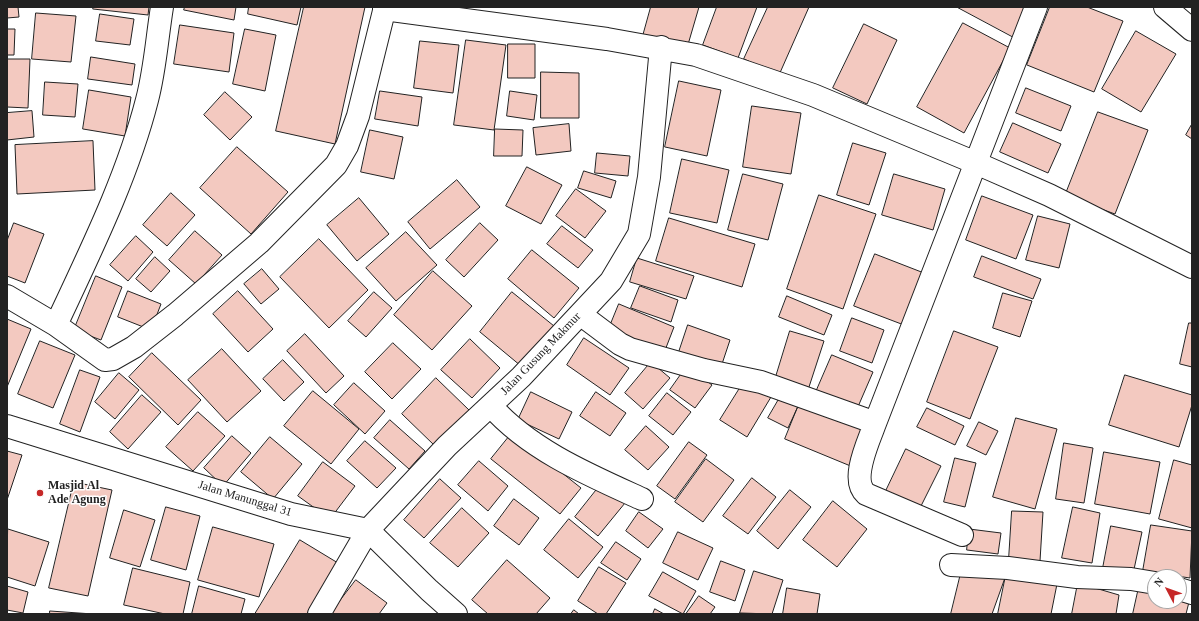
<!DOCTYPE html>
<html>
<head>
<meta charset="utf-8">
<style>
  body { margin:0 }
  #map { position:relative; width:1199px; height:621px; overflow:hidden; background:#fff; font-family:Georgia,serif }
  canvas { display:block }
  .frame { position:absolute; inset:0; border:8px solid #222; pointer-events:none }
  .north { position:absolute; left:1147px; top:569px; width:40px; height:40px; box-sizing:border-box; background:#fff; border:1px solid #a7a7a7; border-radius:50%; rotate:311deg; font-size:11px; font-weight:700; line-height:16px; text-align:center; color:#222 }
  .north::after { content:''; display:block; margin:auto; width:14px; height:18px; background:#c62828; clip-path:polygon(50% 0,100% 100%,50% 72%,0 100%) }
</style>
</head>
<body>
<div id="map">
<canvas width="1199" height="621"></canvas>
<div class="frame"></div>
<div class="north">N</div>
</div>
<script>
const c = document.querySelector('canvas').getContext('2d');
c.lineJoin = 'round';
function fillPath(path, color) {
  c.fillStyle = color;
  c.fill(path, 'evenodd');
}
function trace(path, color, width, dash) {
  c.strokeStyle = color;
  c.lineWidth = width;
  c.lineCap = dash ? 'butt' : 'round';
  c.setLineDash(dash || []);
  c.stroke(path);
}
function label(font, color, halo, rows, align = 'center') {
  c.font = font + ' Georgia,serif';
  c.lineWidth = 3;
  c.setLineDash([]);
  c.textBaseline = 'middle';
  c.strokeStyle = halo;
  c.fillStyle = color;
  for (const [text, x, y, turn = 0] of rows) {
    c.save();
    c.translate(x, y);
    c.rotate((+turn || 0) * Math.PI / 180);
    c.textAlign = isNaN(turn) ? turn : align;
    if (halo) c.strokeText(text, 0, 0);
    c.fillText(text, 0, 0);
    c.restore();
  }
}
const building = new Path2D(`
  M7 7H18L19 17 7 18Z
  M94 7H149L148 15 93 9Z
  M185 7H236L234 20 184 10Z
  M249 7H301L297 25 248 14Z
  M304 7H365L335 144 276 131Z
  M651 7H699L687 48 643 36Z
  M717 7H757L738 58 703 45Z
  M768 7H809L779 75 744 59Z
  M957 7H1032L1021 41Z
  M1050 7H1087L1123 21 1094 92 1027 65Z
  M36 13 76 16 71 62 32 59Z
  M100 14 134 19 130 45 96 41Z
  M963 23 1010 48 964 133 917 107Z
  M864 24 897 40 867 104 833 88Z
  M180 25 234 33 229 72 174 64Z
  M7 29H15L14 55H7Z
  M245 29 276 35 265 91 233 84Z
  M1136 31 1176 54 1141 112 1102 89Z
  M466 40 506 45 494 130 454 125Z
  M420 41 459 45 453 93 414 88Z
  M508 44H535V78H508Z
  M91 57 135 64 132 85 88 79Z
  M7 59H30L28 108 7 107Z
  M541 72 579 73V118H541Z
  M679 81 721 90 707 156 665 147Z
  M45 82 78 84 75 117 43 115Z
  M1026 88 1071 106 1061 131 1016 113Z
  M89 90 131 97 125 136 83 129Z
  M380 91 422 97 418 126 375 119Z
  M510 91 537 95 534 120 507 116Z
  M225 92 252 117 230 140 204 115Z
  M752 106 801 113 791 174 743 167Z
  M32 111 34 137 7 140V113Z
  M1098 112 1148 130 1115 214 1065 196Z
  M1013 123 1061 144 1048 173 1000 152Z
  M569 124 571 151 536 155 533 128Z
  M1192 124V139L1186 135Z
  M495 129 523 130 522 156H494Z
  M370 130 403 137 394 179 361 172Z
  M93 141 95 190 17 194 15 145Z
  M853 143 886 153 869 205 837 195Z
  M237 147 288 192 251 234 200 188Z
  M597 153 630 156 628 176 595 173Z
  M682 159 729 170 717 223 670 213Z
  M527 167 562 185 541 224 506 206Z
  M584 171 616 181 611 198 578 188Z
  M743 174 783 184 768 240 728 230Z
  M894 174 945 189 933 230 882 215Z
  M457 180 480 207 430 249 408 222Z
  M576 189 606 211 585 238 556 216Z
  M171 193 195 215 167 246 143 225Z
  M819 195 876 214 843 309 787 289Z
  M982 196 1033 215 1016 259 966 240Z
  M359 198 389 234 357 261 327 225Z
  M1038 216 1070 224 1059 268 1026 260Z
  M669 218 755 244 742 287 656 261Z
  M14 223 44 234 25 283 7 276V241Z
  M480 223 498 240 464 277 446 260Z
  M562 226 593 250 578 268 547 244Z
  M195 231 222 255 196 284 169 260Z
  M406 232 437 265 396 301 366 268Z
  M136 236 153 252 128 281 110 265Z
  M319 239 368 290 329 328 280 277Z
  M532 250 579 288 554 318 508 279Z
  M875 254 924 273 904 325 854 306Z
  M982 256 1041 279 1033 299 974 277Z
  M155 257 170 271 151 292 136 279Z
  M637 258 694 276 686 299 630 282Z
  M262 269 279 289 261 304 244 284Z
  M433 271 472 306 432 350 394 315Z
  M96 276 122 287 101 340 74 330Z
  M640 286 678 300 671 322 631 308Z
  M128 291 161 304 151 330 118 317Z
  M238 291 273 329 248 352 213 314Z
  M374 292 392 308 366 337 348 321Z
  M512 292 554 326 521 366 480 332Z
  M1003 293 1032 301 1020 337 993 328Z
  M787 296 832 315 824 335 779 317Z
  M619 304 674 327 664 353 608 331Z
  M852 318 884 330 872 363 840 351Z
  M7 319 31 329 7 387Z
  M1189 323H1192V367L1180 364Z
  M688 325 730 340 721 367 679 352Z
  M790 331 824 341 808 390 775 380Z
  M954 331 998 347 970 419 927 402Z
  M305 334 344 376 326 393 287 351Z
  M584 338 629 368 610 395 567 365Z
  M470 339 500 368 472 398 441 370Z
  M40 341 75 355 53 408 18 394Z
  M393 343 421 369 392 399 365 372Z
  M222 349 261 391 227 422 188 380Z
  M152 353 201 400 178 425 129 377Z
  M832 355 873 372 857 409 816 392Z
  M283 360 304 382 284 401 263 379Z
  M651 362 670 378 643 409 625 393Z
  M687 366 712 385 695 408 670 390Z
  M80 370 100 377 80 432 60 424Z
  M119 373 139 390 115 419 95 402Z
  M1125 375 1192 395V405L1179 447 1109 425Z
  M436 378 469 410 435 446 402 414Z
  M745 380 771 397 747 437 720 420Z
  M354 383 385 411 365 434 334 405Z
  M313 391 359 429 331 464 284 426Z
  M531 392 572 412 559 439 518 420Z
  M596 392 626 413 610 436 580 416Z
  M667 393 691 412 673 435 649 416Z
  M782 394 800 402 788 428 768 418Z
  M142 395 161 412 128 449 110 432Z
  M800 402 868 430 853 467 785 439Z
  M927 408 964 426 955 445 917 427Z
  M198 412 225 436 193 471 166 447Z
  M1016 418 1057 429 1035 509 993 497Z
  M390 420 425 451 409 469 374 438Z
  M979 422 998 431 986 455 967 446Z
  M646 426 669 447 648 470 625 450Z
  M512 433 581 488 560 514 491 459Z
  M232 436 251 453 223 486 204 468Z
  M270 437 302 464 273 499 241 472Z
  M365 441 396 468 377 488 347 461Z
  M689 442 707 455 675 499 657 486Z
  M1064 443 1093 448 1084 503 1056 499Z
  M906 449 941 466 919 510 885 493Z
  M7 451 22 455 7 500Z
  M1104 452 1160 462 1150 514 1095 504Z
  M955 458 976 463 965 507 944 502Z
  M706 459 734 480 703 522 675 502Z
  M1174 460 1192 465V528L1159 519Z
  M479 461 508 486 488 511 458 485Z
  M323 462 355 486 330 519 298 496Z
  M752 478 776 497 748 534 723 516Z
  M440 479 461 498 424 538 404 520Z
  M74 482 112 490 88 596 49 588Z
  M602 483 625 503 598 536 575 517Z
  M790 490 811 507 778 549 757 531Z
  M514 499 539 518 519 545 494 526Z
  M833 501 867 529 837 567 803 540Z
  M166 507 200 516 186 570 151 560Z
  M1073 507 1100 513 1092 563 1062 558Z
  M462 508 489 533 458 567 430 543Z
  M124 510 155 520 140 567 110 558Z
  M1012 511 1043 512 1040 561 1009 559Z
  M639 512 663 529 648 548 626 531Z
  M569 519 603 547 578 578 544 550Z
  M1151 525 1192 531 1190 578 1143 571Z
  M1111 526 1142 532 1133 574 1103 568Z
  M213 527 274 544 259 597 198 580Z
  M8 529 49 542 35 586 7 577Z
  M969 529 1001 533 998 554 967 550Z
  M678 532 713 548 698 580 663 563Z
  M300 540 338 563 307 614H255Z
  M616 542 641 559 627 580 601 563Z
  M507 560 550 598 536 614H488L472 600Z
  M721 561 745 570 735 601 710 592Z
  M599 567 626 583 606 614H598L578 601Z
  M133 568 190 582 183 614H165L124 605Z
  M754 571 783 580 772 614 740 613Z
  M663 572 696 591 683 614 649 596Z
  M961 573 1006 575 992 614H951Z
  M1006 575 1057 584 1051 614H998Z
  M356 580 387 603 379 614H330Z
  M1078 583 1119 595 1116 614H1072Z
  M7 586 28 592 23 613 7 610Z
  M199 586 245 599 241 614H192Z
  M1139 587 1155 591V601H1179V596L1190 598 1186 614H1133Z
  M787 588 820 594 817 614H783Z
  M699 596 715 607 710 614H686Z
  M655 609 664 614H653Z
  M574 610 579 614H571Z
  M50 611 93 614H50Z`);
fillPath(building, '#f3c9c0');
trace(building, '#222', 1);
const minor = new Path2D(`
  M1165 7 1192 30
  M384 9 607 39 696 55 813 95 976 163 1049 195 1192 267
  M7 296 56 325 105 360 113 359 134 347 175 315 259 243 336 165 347 146 358 116 385 7
  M580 314 620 344 630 349 704 370 761 382 873 422 874 426
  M56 325C90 252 127 178 147 100 155 70 157 38 162 7
  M491 406C530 450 589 475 642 499
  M7 426 291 514 368 530 429 590 456 614
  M962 535 866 494C850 480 868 443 874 426L1036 7
  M951 565 1008 568 1077 577 1131 579 1155 583
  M1179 589 1192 593
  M319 614 368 530 447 446 521 377 611 281 639 234 649 177 661 47`);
trace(minor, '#222', 24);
trace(minor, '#fff', 22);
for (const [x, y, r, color] of [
  [40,493,4,"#c62828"]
]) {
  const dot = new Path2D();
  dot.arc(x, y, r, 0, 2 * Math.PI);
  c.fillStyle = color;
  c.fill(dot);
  trace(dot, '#fff', 1.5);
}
label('12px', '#222', '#fff', [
  ["Jalan Gusung Makmur",541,354,-46],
  ["Jalan Manunggal 31",245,499,17]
]);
label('bold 12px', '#222', '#fff', [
  ["Masjid Al",48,486],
  ["Ade Agung",48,500]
], 'left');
</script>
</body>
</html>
